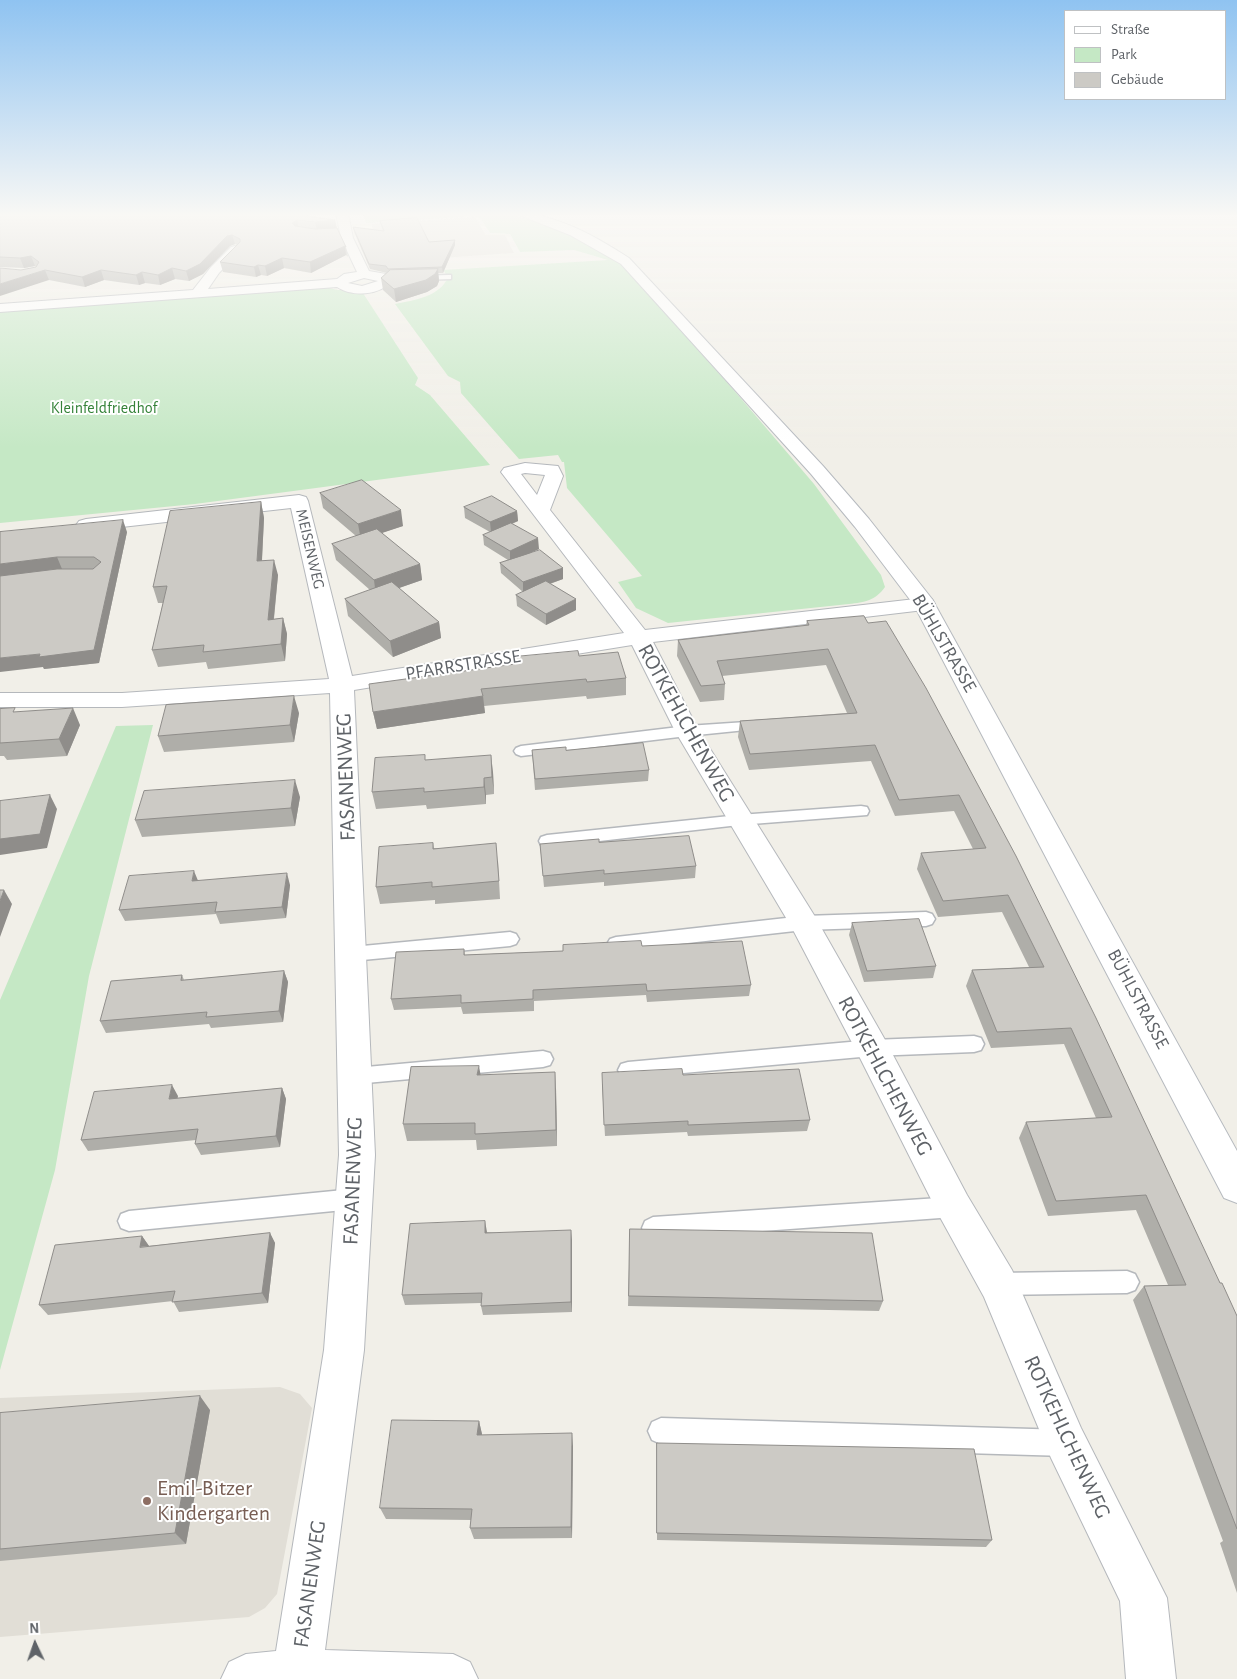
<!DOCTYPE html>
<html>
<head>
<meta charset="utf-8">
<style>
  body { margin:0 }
  #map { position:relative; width:1237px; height:1679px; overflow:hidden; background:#f1efe8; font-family:"Alegreya Sans",sans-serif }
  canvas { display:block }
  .legend { position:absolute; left:1064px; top:10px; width:162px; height:90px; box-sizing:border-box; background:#fff; border:1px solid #bfc1c3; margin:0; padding:6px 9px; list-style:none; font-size:15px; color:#5f6368 }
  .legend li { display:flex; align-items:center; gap:10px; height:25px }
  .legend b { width:25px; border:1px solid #bfc1c3 }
  .north { position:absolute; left:10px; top:1619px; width:50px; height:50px; -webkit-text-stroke:4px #fff; paint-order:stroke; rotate:357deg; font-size:14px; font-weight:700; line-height:20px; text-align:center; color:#5f6368 }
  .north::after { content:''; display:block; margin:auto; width:18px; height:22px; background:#5f6368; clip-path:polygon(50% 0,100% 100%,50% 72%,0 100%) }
</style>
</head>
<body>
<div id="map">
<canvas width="1237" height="1679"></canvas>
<ul class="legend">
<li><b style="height:6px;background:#fff"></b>Straße</li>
<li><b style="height:14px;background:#c5e8c5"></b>Park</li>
<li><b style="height:14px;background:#cccac5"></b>Gebäude</li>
</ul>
<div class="north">N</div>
</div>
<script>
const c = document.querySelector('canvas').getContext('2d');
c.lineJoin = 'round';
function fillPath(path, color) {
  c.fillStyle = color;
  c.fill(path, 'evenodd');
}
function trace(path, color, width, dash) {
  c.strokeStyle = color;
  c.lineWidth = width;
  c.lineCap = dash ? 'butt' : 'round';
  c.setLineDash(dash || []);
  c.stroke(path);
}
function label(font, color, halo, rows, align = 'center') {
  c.font = font + ' "Alegreya Sans",sans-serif';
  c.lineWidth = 4;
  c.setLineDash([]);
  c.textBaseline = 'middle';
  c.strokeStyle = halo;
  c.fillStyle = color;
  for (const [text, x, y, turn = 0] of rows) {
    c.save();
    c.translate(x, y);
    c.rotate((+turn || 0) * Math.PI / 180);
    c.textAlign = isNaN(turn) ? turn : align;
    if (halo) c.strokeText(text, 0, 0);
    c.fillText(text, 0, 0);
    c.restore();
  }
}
fillPath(new Path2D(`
  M475 217 486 235H505L514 253 384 262 371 224Z
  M280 1387 300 1394 312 1408 277 1594 265 1608 249 1617 0 1637V1398Z`), '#e1ded6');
fillPath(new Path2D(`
  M363 213H507L567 231 616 259 732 388 814 484 881 575 885 587C875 601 865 602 849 604L668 623 636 608 618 582 642 576 567 488 564 462H562L558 455 519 459 461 393 460 382 448 376 395 304C414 300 440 297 448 277L443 270 608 260 574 250 520 252 510 234 490 233 481 219 475 216 366 223Z
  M325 287 338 290H361L418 378 415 385 430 395 490 465 195 504 0 523V311Z
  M153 725 89 976 55 1170 0 1370V1000L116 726Z`), '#c5e8c5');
const service = new Path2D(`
  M448 275H451V279L418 280 414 278 418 276Z
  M761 721 766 722 768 725 766 728 687 736 521 756 516 754 514 751 516 748 521 746 687 726Z
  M861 806 867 807 869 811 867 815 739 825 547 847 541 845 539 841 541 837 547 835 739 815Z
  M926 912 932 914 935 919 932 924 926 926 804 930 616 951 610 949 607 944 610 939 616 937 804 916Z
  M510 932 516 934 519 939 516 944 510 946 352 961 346 959 343 954 346 949 352 947Z
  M974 1036 981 1038 984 1044 981 1050 974 1052 872 1056 628 1078 621 1076 618 1070 621 1064 628 1062 872 1040Z
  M543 1051 550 1053 553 1059 550 1065 543 1067 355 1084 348 1082 345 1076 348 1070 355 1068Z
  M354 1189 362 1192 365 1199 362 1206 354 1209 129 1231 121 1228 118 1221 121 1214 129 1211Z
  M954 1197 962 1200 965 1207 962 1214 954 1217 653 1239 645 1235 642 1228 645 1221 653 1217Z
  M1127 1271 1135 1274 1139 1282 1135 1290 1127 1293 998 1295 990 1292 986 1284 990 1276 998 1273Z
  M661 1418 1066 1430 1075 1434 1079 1443 1075 1452 1066 1456 661 1444 652 1440 648 1431 652 1422Z`);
const minor = new Path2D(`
  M336 213H348L353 238 369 271 386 274 391 281C380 296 352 297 337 287L0 312V304L193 290 211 267 231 247 235 246 241 250 219 273 208 289 337 279 344 274 357 272 341 238ZM364 278 378 281 362 286 348 283Z
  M525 463 558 466 563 476 550 510 645 630 924 598 932 599 935 604 932 609 924 610 653 642 699 731 814 915 884 1038 967 1195 1012 1270 1081 1428 1167 1598 1176 1679H1126L1120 1601 1051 1458 984 1297 941 1219 860 1058 792 928 675 731 632 645 354 690 375 1155 364 1350 325 1650 453 1654 470 1662 478 1679H221L229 1662 246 1654 276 1651 324 1350 339 1155 330 693 122 707H0V693H122L329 679 291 508 86 531 79 529 76 525 79 521 86 519 299 495 306 497 308 501 352 676 624 633 501 472 504 468ZM525 473 545 475 537 495 521 474Z`);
const secondary = new Path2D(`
  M514 213C555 213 595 236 629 258L823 466 869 519 932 599 1237 1151V1203L1224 1198 914 605 855 527 811 474 621 264 570 235Z`);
trace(service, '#b5b8bc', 3);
trace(minor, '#b5b8bc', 2);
trace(secondary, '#b6babf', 2);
fillPath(service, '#fff');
fillPath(minor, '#fff');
fillPath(secondary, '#fff');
fillPath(new Path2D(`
  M0 213 335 220 337 228 346 247 348 257 346 255 311 273 284 268 267 276 261 275 256 277 223 272 220 262 237 245 235 244 230 246 203 274 189 281 175 279 160 285 145 283 139 285 104 280 85 287 49 280 21 270 36 267 35 266 24 268 0 267Z
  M380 221 429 242 455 240V245L443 273H438L439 281 437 286 427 292 396 302 383 290 381 278 387 273 370 269 354 232 353 227 383 231Z
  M320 493 403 526 381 533 420 564 422 580 399 588 439 622 441 638 393 657 348 616 345 599 370 590 336 560 332 544 356 536 323 508Z
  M261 502 264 518 262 561 278 575 274 619 283 618 287 634 285 661 208 669 206 662 158 667 152 650 163 603H158L153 587Z
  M464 507 517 511 518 521 512 524 539 549 530 553 563 568V579L550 584 576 599V610L546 625 517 606 516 595 523 592 501 573 500 563 508 560 484 545 483 535 490 532 465 518Z
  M0 532H127L99 663 44 669Z
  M864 616 1220 1283 1237 1316V1593L1220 1543 1223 1541 1133 1300 1144 1286 1168 1285 1136 1210 1048 1216 1019 1138 1026 1122 1096 1118 1064 1044 991 1048 966 986 972 970 1029 967 1002 912 938 917 917 869 921 853 973 849 954 811 895 816 871 761 749 770 738 737 740 721 847 713 826 665 722 676 725 684 724 700 700 702 677 656 678 640 806 625 807 621Z
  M579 656 626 678V695L587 699 586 696 484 706 485 713 377 729 373 712 514 664V657Z
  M0 709 80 725 67 756 7 760 4 756H0Z
  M299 713 294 742 164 752 158 736Z
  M532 750H566L649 770 648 781 535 790Z
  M426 760 493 772 494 794 486 795V804L427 809 426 805 376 809 372 792Z
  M300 797 295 826 142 837 135 820Z
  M433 843 434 848 498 861 500 899 435 904V900L380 904 376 887Z
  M540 844 696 866 695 878 604 886V882L544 887Z
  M198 881 290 885 286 918 220 924 216 914 125 921 119 910Z
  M852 923 936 966 933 978 864 982 849 935Z
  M642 946 751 985 749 996 647 1002 646 995 534 1001V1011L463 1014 461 1007 394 1010 391 999 464 949 465 955 563 951Z
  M284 971 288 982 283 1022 211 1028 209 1024 106 1033 100 1021 182 975 184 980Z
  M480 1075 556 1088 557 1146 477 1150 476 1140 407 1141 403 1124Z
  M683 1075 810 1120 807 1131 688 1136 687 1132 605 1136 602 1084Z
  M282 1088 286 1099 280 1147 201 1155 195 1144 196 1140 88 1151 81 1140 178 1096 177 1098Z
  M630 1229 883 1301 879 1311 628 1306Z
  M487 1232 572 1240V1312L483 1315 481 1306V1303L405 1305 402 1295Z
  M270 1233 275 1243 268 1303 179 1312 173 1301 48 1315 39 1305 142 1236 149 1246Z
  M210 1410 186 1544 0 1561V1413Z
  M479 1421 482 1435 573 1446 572 1538 474 1539 470 1528 471 1520 386 1519 380 1508Z
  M657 1443 992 1540 986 1547 657 1540Z`), '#afaea9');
fillPath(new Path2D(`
  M297 220 299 229 294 233 292 223Z
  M335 220 337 230 317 231 315 222Z
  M232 235 235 244 230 246 203 274 189 281 186 271 227 236Z
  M455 240V245L443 273 442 267Z
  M345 246 346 255 311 273 310 262Z
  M31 256 35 266 24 268 20 258Z
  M282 258 284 268 267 276 265 266Z
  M258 265 261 275 256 277 254 267Z
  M172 268 175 279 160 285 158 275Z
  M438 269 439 281 437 286 427 292 396 302 394 289Z
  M45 270 49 280 0 296V284Z
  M101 270 104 280 85 287 82 277Z
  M142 272 145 283 139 285 136 275Z
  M261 502 264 518 261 577 257 561Z
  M401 510 403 526 361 540 358 524Z
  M517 511 518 521 491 532 490 522Z
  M123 520 127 532 99 663 44 669 43 667 0 672V658L40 654 94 650Z
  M538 538 539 549 510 562V551Z
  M57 557 62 569 0 577V564Z
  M274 560 278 575 272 636 268 620Z
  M420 564 422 580 376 596 374 580Z
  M563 568V579L523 593V582Z
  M576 599V610L546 625V614Z
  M283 618 287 634 285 661 281 644Z
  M439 622 441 638 393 657 390 641Z
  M294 696 299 713 294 742 290 725Z
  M483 696 485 713 377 729 373 712Z
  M73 708 80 725 67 756 59 739Z
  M491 755 493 772 494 794 492 777Z
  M484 778 486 795V804L484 787Z
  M295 780 300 797 295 826 291 808Z
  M50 795 57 809 47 848 0 855V839Z
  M194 871 199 883 192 881Z
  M287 873 290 885 286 918 282 907Z
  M4 890 12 904 0 937V901Z
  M284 971 288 982 283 1022 279 1011Z
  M479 1066 482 1083 477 1075Z
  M555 1072 556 1088 557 1146 556 1130Z
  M172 1085 178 1096 175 1110 169 1099Z
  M282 1088 286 1099 280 1147 276 1136Z
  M485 1221 487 1232V1243L485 1233Z
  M571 1230 572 1240V1312L571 1302Z
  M270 1233 275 1243 268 1303 262 1293Z
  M142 1236 149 1246 140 1247Z
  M200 1396 210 1410 186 1544 175 1533Z
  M479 1421 482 1434 480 1448 477 1435Z
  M572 1433 573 1446 572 1538 571 1527Z`), '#8f8d8a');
const building = new Path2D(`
  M0 213H283L335 220 315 222 297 220 292 223 295 226 315 229 337 228 346 247 345 246 310 262 282 258 265 266 258 265 254 267 220 262 240 242V239L232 235 227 236 200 264 186 271 172 268 158 275 142 272 136 275 101 270 82 277 45 270 0 284V268L21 270 36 267 39 262 31 256 20 258 0 257Z
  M417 218 429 242 455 240 442 267 388 269 386 266 369 264 353 227 384 231 380 221Z
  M438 269 435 274 426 280 394 289 381 278 390 270Z
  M362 480 401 510 358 524 320 493Z
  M492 496 517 511 490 522 464 507Z
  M261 502 257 561 274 560 268 620 283 618 281 644 203 652 204 645 152 650 167 586 153 587 170 511Z
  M123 520 94 650 39 657 40 654 0 658V576L57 569H93L101 562 94 557H57L0 564V532Z
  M511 523 538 538 510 551 483 535Z
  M377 529 420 564 374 580 332 544Z
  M540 550 563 568 523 582 500 563Z
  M546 581 576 599 546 614 516 595Z
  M392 582 439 622 390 641 345 599Z
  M864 616 868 623 886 621 926 688 1016 856 1096 1018 1220 1283H1222L1237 1316V1529L1144 1286 1186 1285 1146 1195 1056 1201 1026 1122 1112 1117 1071 1028 997 1032 972 970 1044 967 1008 895 943 901 921 853 986 848 959 795 899 800 875 745 750 754 740 721 857 713 828 649 717 661 725 684 701 686 678 640 809 625 807 621Z
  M578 651 579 656 618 652 626 678 587 682 586 679 481 689 483 696 373 712 369 684 515 664 514 657Z
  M294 696 290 725 158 736 166 705Z
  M15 708 13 712 73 708 59 739 0 743V709Z
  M643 743 649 770 535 779 532 750 566 747V750Z
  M425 755V760L491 755 492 777 484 778V787L424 792V788L372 792 375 758Z
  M295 780 291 808 135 820 144 791Z
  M50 795 40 834 0 839V801Z
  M689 836 696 866 604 874V870L543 876 540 844 599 839V842Z
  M433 843V849L496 843 499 881 432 887V882L376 887 379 847Z
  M194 871 192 881 287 873 282 907 215 912 217 902 119 910 129 876Z
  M0 890H4L0 901Z
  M919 919 936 966 867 971 852 923Z
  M641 941 642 946 742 941 751 985 647 991 646 984 533 990V999L461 1003V995L391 999 396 952 464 949V955L563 951V945Z
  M284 971 279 1011 206 1017 207 1012 100 1021 111 981 182 975 181 980Z
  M479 1066 477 1075 555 1072 556 1130 475 1134V1123L403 1124 411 1067Z
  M682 1069 683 1075 799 1069 810 1120 688 1125V1121L604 1125 602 1073Z
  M172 1085 169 1099 282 1088 276 1136 195 1144 198 1129 81 1140 94 1092Z
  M485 1221V1233L571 1230V1302L481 1306 482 1293 402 1295 410 1224Z
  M630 1229 872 1233 883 1301 629 1296Z
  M270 1233 262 1293 172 1302 175 1291 39 1305 55 1245 142 1236 140 1247Z
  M200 1396 175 1533 0 1549V1413Z
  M392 1420 479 1421 477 1435 572 1433 571 1527 470 1528 472 1509 380 1508Z
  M657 1443 974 1449 992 1540 657 1533Z`);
fillPath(building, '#cccac5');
trace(building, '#8f8d8a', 1);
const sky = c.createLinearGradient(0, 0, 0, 448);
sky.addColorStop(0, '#8fc3f1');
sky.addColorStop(0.48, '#f9f8f5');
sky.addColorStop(1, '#f9f8f500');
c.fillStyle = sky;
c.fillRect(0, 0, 1237, 448);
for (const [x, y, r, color] of [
  [147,1501,5,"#8d6e63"]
]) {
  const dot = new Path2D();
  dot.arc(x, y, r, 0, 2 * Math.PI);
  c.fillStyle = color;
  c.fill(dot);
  trace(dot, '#fff', 2);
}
label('16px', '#348238', '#fff', [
  ["Kleinfeldfriedhof",104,408]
]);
label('16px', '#5f6368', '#fff', [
  ["MEISENWEG",310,549,77]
]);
label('19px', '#5f6368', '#fff', [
  ["BÜHLSTRASSE",944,643,60],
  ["PFARRSTRASSE",463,665,-9],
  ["BÜHLSTRASSE",1138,999,62]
]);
label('22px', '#5f6368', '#fff', [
  ["ROTKEHLCHENWEG",686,723,61],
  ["FASANENWEG",346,777,-92],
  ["ROTKEHLCHENWEG",885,1076,62],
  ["FASANENWEG",353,1181,-88],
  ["ROTKEHLCHENWEG",1067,1437,65],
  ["FASANENWEG",310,1584,-82]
]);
label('22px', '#785e54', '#fff', [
  ["Emil-Bitzer",157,1488],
  ["Kindergarten",157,1513]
], 'left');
</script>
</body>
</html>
